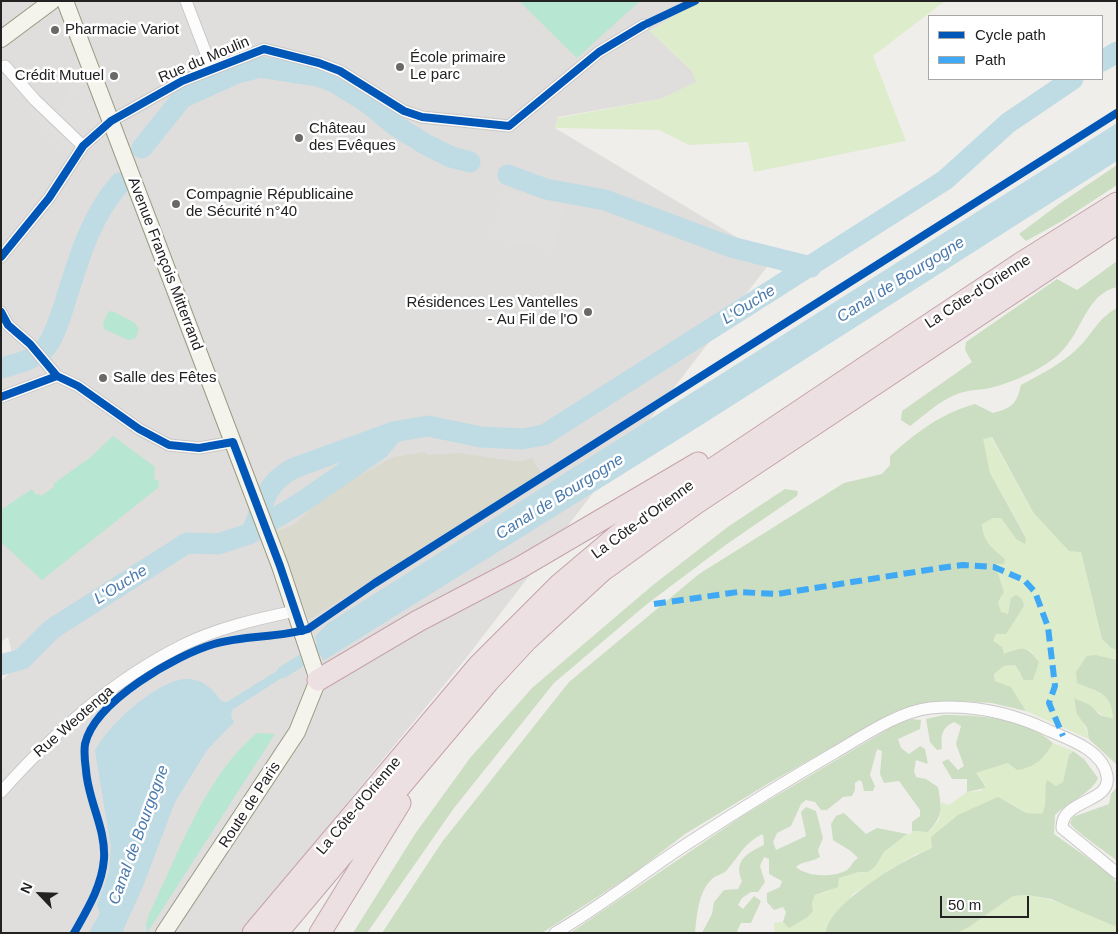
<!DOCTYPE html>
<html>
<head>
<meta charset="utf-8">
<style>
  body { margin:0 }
  #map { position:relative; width:1118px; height:934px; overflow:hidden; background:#f0eeeb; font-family:Arial,sans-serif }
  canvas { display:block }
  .frame { position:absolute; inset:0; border:2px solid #222; pointer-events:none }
  .legend { position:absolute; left:928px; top:15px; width:175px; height:65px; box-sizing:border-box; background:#fff; border:1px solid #a7a7a7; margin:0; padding:6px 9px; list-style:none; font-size:15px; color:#222 }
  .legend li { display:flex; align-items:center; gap:10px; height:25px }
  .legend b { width:25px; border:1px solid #a7a7a7 }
  .north { position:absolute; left:15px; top:869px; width:50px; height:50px; -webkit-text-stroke:4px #fff; paint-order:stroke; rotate:294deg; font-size:14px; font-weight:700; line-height:20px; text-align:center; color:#222 }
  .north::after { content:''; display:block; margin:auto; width:18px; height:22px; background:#222; clip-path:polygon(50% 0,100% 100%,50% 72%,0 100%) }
  .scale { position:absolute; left:940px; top:896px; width:89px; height:22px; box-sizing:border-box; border:2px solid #222; border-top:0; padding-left:6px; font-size:15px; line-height:18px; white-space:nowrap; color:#222; -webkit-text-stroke:4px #fff; paint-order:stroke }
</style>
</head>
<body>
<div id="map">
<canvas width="1118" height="934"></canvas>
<div class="frame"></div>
<ul class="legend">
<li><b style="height:6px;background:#0057b8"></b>Cycle path</li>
<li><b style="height:6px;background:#3fa9f5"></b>Path</li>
</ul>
<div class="north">N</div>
<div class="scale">50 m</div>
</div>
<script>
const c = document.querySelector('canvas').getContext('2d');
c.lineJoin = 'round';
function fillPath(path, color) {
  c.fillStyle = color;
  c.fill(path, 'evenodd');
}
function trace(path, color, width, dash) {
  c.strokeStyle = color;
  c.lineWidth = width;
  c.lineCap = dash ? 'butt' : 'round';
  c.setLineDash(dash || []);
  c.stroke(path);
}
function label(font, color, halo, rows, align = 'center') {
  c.font = font + ' Arial,sans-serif';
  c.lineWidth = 5;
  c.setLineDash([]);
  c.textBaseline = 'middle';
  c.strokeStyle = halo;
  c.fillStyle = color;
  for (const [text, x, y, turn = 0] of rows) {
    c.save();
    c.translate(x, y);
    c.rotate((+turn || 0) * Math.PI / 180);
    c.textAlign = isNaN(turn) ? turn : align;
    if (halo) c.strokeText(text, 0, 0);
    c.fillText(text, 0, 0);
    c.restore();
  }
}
fillPath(new Path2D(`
  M1 1H698L650 31 692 71 697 82 661 99 558 117 555 128 773 259 463 662 240 933H1V682L15 666 8 637 1 642Z`), '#dfdedc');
fillPath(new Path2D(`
  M424 452 428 455 458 453 513 461H523L532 458 541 474 309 620 274 532 293 525 332 491 393 457Z`), '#d9d9cd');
fillPath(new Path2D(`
  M698 1H945L873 56 906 141 754 172 748 142 689 145 659 130 555 128 558 118 661 99 696 82 692 71 650 31Z
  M991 437 1033 512 1081 552 1102 639 1111 648 1117 650V660L1096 655 1078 683 1104 695 1112 704 1113 720C1098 714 1089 704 1074 699 1077 714 1086 724 1089 739L1026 711 1011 687 995 681 994 674 1004 666 1015 665 1020 675 1039 662 1030 650 1004 654 993 641 996 634H1006L1011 598 1008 614 1001 613 998 602 1004 592 995 564 1005 559C992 548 983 541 982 523L993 518H1001L1016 539 1024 543 1026 537 990 473 982 439Z
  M1053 743 1073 751 1069 755 1063 782 1056 786 1047 781C1043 792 1048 804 1042 815L1026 813 914 855 853 894 826 933H775L774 923 783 922 789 928 808 917 813 911 812 903 815 895 829 891 839 878 859 872H868L875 867 884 852 907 834H911L912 831 928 832 939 820 941 802 949 805 967 792 981 791 985 784 976 773 1008 763 1045 756Z
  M1027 895C1059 900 1088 912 1117 927V933H957L969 927 1013 896Z`), '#ddeccb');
fillPath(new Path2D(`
  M1117 165V185L1062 221 1026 241 1019 234 1059 204Z
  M1117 261V287C1086 294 1082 332 1061 352 1044 369 1014 382 990 388 980 390 967 390 957 394 939 401 925 415 910 426L901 420 902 411 972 362 965 350 966 342 1057 279 1077 290Z
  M1117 308V650L1111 648 1102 639 1081 552 1069 551 1033 512 992 437 983 439 990 473 1026 538 1025 544 1016 539 1001 518H993L982 524C983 541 992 548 1005 559L1004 564H995L1004 592 998 602 1001 612 1008 614 1011 598 1016 595 1022 599 1024 606 1006 634H996L993 641 1002 647 1004 654C1023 647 1026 645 1039 662L1033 680H1024L1015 665 1004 666 994 674 995 681 1011 687 1026 711 992 703 961 701 927 704 892 713 769 783 685 834 634 873 542 933H382L442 842 569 682 699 574 844 483 882 474 890 465V456C914 434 943 412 975 404L993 413C1013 407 1016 405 1021 385 1041 374 1060 365 1077 349 1092 335 1097 319 1117 308Z
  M785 489 798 491 797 496 727 544 647 604 554 683 454 808 367 933H353L415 834 470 758 532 688 653 585 729 526Z
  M1096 655 1117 660V765L1089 739 1087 728 1077 714 1074 698 1090 705 1100 715 1113 719C1112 692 1099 693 1077 683L1076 672 1087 656Z
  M944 715C980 715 1025 718 1053 743 1044 759 1035 767 1017 770L1008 763 976 773 984 784 985 788 967 792V779H952L942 762 948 759 958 770 964 766 956 744 961 726 954 722C941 728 941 736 942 749L937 750 930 742 926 719Z
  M912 719 921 720 920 729 898 739 901 748 909 754 920 746 925 749 928 764 916 760 914 771 916 777 926 779 938 787C942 809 943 816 928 832L912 831V822L920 816V810L899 781 884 783 880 774 882 751 877 749 870 775 875 786 873 791H864L862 782 859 780 855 783V790L852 796 843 797 827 810H821L815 802 806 800 801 804 791 826 777 833 773 842 776 850 806 836 801 812 806 807 816 811 823 838 818 850 820 857C813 862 802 861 796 867 808 877 833 878 847 870 851 867 853 861 858 858 849 848 843 847 833 840L831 824 836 816 844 813 866 834 877 828 907 834 884 852 875 867 868 872H859L839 878 838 887 815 895 812 903 813 911 808 917 789 928 783 922 786 912 783 907 774 910 767 902V893L780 887 782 881 769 874V859L764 857 760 866 765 882 758 892H751L742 898 738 905 743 909 754 896 761 901 751 923H741L737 931 739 933H702L712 914 714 902 724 890 738 889 742 881C733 861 747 853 764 845L763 834C746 841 738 857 727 870 723 875 715 875 711 880 698 893 697 916 695 933H570L744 815 900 722Z
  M1073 751 1084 759 1098 778C1093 792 1066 804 1055 815L1054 834 1109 873 1117 883V927L1051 899 1027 895 1013 896 969 927 957 933H826C828 903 905 859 932 848L931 837 958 815 998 797 1026 813 1042 814C1048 804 1043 792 1047 780L1056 786 1063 782 1069 755Z
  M1117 787V861C1107 852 1074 831 1070 823L1073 817 1109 804 1111 794Z`), '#cbdec1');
fillPath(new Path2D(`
  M519 1H640L577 58Z
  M112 311 135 323 139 329 135 339 128 340 104 329 103 323 108 312Z
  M113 436 155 467 154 480H158L159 487 42 580 1 542V510L32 489 36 495 39 494 41 496 55 486 53 484 91 457Z
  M257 733 275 734 147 933 146 923 150 912C179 853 205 776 257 733Z`), '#b7e6d2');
fillPath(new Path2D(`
  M83 78 88 84 71 98 77 103 96 85 111 121 70 157 32 115 40 106 80 143 57 112 70 98 66 93Z
  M503 190 564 204 553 251 492 237Z`), '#e0dfde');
fillPath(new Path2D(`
  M1117 123V161L700 426 323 661 315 637 327 624Z
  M296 659 297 663 301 664 300 666 232 710 231 716 234 722 207 750 175 802 144 884 122 933H89L100 913 97 905 109 872 111 847 95 751C107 726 158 679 187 679 203 679 213 689 221 701L227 702Z`), '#bfdbe3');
trace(new Path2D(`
  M283 672 332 641`), '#bfdbe3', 12);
trace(new Path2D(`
  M1102 61 1117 52
  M142 148 182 98 237 73 260 67 318 76 334 82 365 101 396 126 425 144 451 157 470 162
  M508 175 546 189 605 200 731 247 811 267
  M1 368C17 364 34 360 46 347 56 335 64 305 69 290 81 251 93 214 120 183
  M254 527C264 500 267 482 294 468L388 434
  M1 665 22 659 52 629 187 543 218 544 249 534 302 502 379 449 393 432 428 426 481 437 522 439 544 435 945 180 1008 123 1073 79`), '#bfdbe3', 21);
const street = new Path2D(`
  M186 1 212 69
  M5 66 35 100 83 146
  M1 257 49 198 83 146 111 121 182 81 264 49 319 63 340 71 404 111 422 117 509 126 599 52 644 25
  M1 312 8 325 30 344 57 376
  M1 397 57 376 78 386 139 429 169 445 199 448 233 442
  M1 792C54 733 111 681 183 645 218 628 257 619 295 611
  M555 933C603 905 646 870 693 840 739 810 786 781 834 753 862 737 897 712 930 708 972 704 1012 713 1050 731 1071 740 1103 751 1107 776 1112 803 1061 799 1062 828L1117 873`);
const secondary = new Path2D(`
  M65 1 280 566 318 680 297 732 164 933
  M1 39 52 1`);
const highway = new Path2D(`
  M318 680 418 621 521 567 698 463
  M253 933 478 666 560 584 618 535 675 494 1018 265 1117 203
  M277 933 488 682 527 640 602 571 695 504 1117 223
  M320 933 400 803`);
trace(street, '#c9c8c7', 13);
trace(secondary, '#999a82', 18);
trace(highway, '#c5a2ac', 23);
trace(street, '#fdfcfc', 11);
trace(secondary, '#f4f4ed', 16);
trace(highway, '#ece0e2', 21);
trace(new Path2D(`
  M654 604 738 592 777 594 940 568 963 565 994 567 1024 580 1035 592 1048 627 1055 686 1049 703 1063 736`), '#3fa9f5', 6, [12, 6]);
trace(new Path2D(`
  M1 257 49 198 83 146 111 121 182 81 264 49 319 63 340 71 404 111 422 117 509 126 599 52 644 25 695 1
  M1 312 8 325 30 344 57 376
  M1 397 57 376 78 386 139 429 169 445 199 448 233 442 280 566 302 631
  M74 933C87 910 102 886 104 859 106 828 88 801 86 770 85 763 84 751 85 744 95 701 176 655 214 644 245 635 278 638 308 629L375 583 1117 113`), '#0057b8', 8);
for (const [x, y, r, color] of [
  [55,30,5,"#6a6968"],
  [400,67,5,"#6a6968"],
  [114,76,5,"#6a6968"],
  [299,138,5,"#6a6968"],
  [176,204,5,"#6a6968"],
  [588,312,5,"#6a6968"],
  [103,378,5,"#6a6968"]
]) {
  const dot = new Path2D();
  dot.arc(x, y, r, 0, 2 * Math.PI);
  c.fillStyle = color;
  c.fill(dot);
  trace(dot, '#fff', 2);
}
label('15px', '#222', '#fff', [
  ["Pharmacie Variot",65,30],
  ["École primaire",410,58],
  ["Le parc",410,75],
  ["Crédit Mutuel",104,76,"right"],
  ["Château",309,129],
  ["des Evêques",309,146],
  ["Compagnie Républicaine",186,195],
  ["de Sécurité n°40",186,212],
  ["Résidences Les Vantelles",578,303,"right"],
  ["- Au Fil de l'O",578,320,"right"],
  ["Salle des Fêtes",113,378]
], 'left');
label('15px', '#222', '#fff', [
  ["Rue du Moulin",204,60,-23],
  ["Avenue François Mitterrand",165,264,69],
  ["La Côte-d'Orienne",978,292,-33],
  ["La Côte-d'Orienne",643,520,-36],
  ["Rue Weotenga",74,722,-41],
  ["Route de Paris",250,805,-57],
  ["La Côte-d'Orienne",359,806,-50]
]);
label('italic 16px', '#4a7aab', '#fff', [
  ["Canal de Bourgogne",901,280,-32],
  ["L'Ouche",749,305,-32],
  ["Canal de Bourgogne",560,497,-32],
  ["L'Ouche",121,585,-32],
  ["Canal de Bourgogne",139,835,-70]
]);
</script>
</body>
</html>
